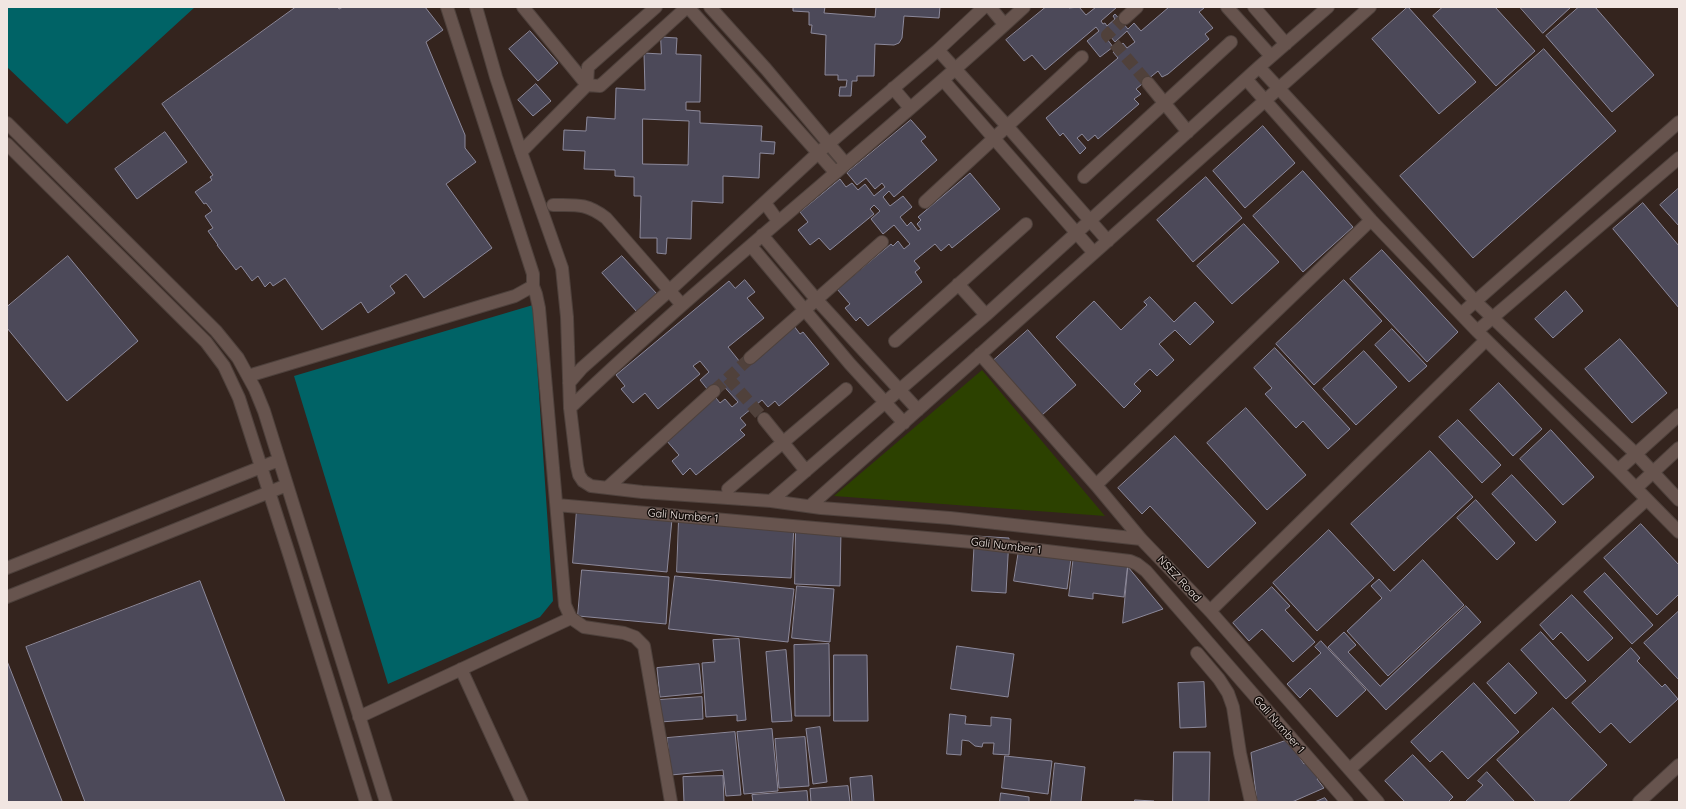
<!DOCTYPE html>
<html>
<head>
<meta charset="utf-8">
<style>
  body { margin:0 }
  #map { position:relative; width:1686px; height:809px; overflow:hidden; background:#34241e; font-family:Quicksand,sans-serif }
  canvas { display:block }
  .frame { position:absolute; inset:0; border:8px solid #f1e6e2; pointer-events:none }
</style>
</head>
<body>
<div id="map">
<canvas width="1686" height="809"></canvas>
<div class="frame"></div>
</div>
<script>
const c = document.querySelector('canvas').getContext('2d');
c.lineJoin = 'round';
function fillPath(path, color) {
  c.fillStyle = color;
  c.fill(path, 'evenodd');
}
function trace(path, color, width, dash) {
  c.strokeStyle = color;
  c.lineWidth = width;
  c.lineCap = dash ? 'butt' : 'round';
  c.setLineDash(dash || []);
  c.stroke(path);
}
function label(font, color, halo, rows, align = 'center') {
  c.font = font + ' Quicksand,sans-serif';
  c.lineWidth = 3;
  c.setLineDash([]);
  c.textBaseline = 'middle';
  c.strokeStyle = halo;
  c.fillStyle = color;
  for (const [text, x, y, turn = 0] of rows) {
    c.save();
    c.translate(x, y);
    c.rotate((+turn || 0) * Math.PI / 180);
    c.textAlign = isNaN(turn) ? turn : align;
    if (halo) c.strokeText(text, 0, 0);
    c.fillText(text, 0, 0);
    c.restore();
  }
}
fillPath(new Path2D(`
  M982 370 1105 516 834 496Z`), '#2c4100');
fillPath(new Path2D(`
  M7 7H195L67 124 7 67Z
  M533 305 553 601 540 617 388 684 294 376Z`), '#006366');
const building = new Path2D(`
  M296 7H338L339 9 343 7H425L443 30 426 42 465 135V148L476 162 446 184 492 248 424 298 406 274 390 286 395 293 368 313 361 302 322 330 285 278 273 286 270 282 265 287 258 276 252 281 241 266 236 270 217 245H218L208 231 213 228 205 216 212 211 206 203 204 204 195 192 212 180 210 177 213 175 162 104Z
  M787 7H825L824 13 875 17 876 7H940L939 18 904 16 902 38 899 43 894 45 875 44 874 76H857V81H852L851 96H839L840 87H846L847 80H838V75H825L826 35 811 33 812 25H809V12L793 11V7Z
  M1046 7H1068L1069 8 1079 7 1086 15 1096 7H1117L1101 21 1103 24 1105 23 1107 26 1115 19 1113 16 1115 14 1128 29 1134 23 1141 31 1169 7H1203L1204 8 1199 12 1213 28 1205 34 1209 39 1168 74 1162 77 1158 71 1136 89 1141 94 1134 99 1139 104 1098 139 1095 135 1088 141 1082 134 1077 138 1086 148 1080 154 1063 133 1060 136 1046 118 1118 58 1113 52 1123 43 1127 48 1135 42 1127 31 1115 42 1110 36 1107 39 1113 47 1100 57 1087 41 1099 31 1096 27 1045 70 1032 55 1024 61 1006 40Z
  M1408 7 1476 82 1439 114 1372 39Z
  M1443 7H1495L1535 51 1496 86 1433 16Z
  M1520 7H1571L1543 33Z
  M1579 7H1595L1654 75 1612 112 1546 36Z
  M530 31 558 63 538 81 509 49Z
  M661 37 677 38 676 54 701 55 700 102H686V110L700 111V123L762 126 761 141 775 142 774 154 760 153 759 178 723 176V203L692 201 691 239 667 238 666 254 657 253V238H640L641 196H634V177L615 176V170L584 169 585 151 563 150 564 130 586 131 587 117 615 119 616 88 645 90 644 53 661 54ZM643 119 689 121 688 165 643 164Z
  M1544 49 1616 131 1473 258 1400 176Z
  M536 84 551 101 533 116 518 100Z
  M911 120 926 137 921 141 937 160 894 197 889 191 883 197 890 206 903 196 912 207 900 217 907 226 911 222 918 231 921 229 917 224 921 220 918 217 970 173 1000 209 952 248 949 244 941 251 935 244 914 261 920 268 915 272 922 282 868 326 860 317 856 321 845 308 850 304 837 289 891 244 893 246 898 241 904 249 910 244 894 225 883 234 871 219 880 211 874 205 870 209 874 214 830 250 819 238 810 245 798 230 808 222 800 212 840 179 846 187 852 183 858 190 865 184 874 196 885 187 882 183 875 189 866 178 857 185 847 173Z
  M1263 126 1295 163 1245 208 1213 171Z
  M165 132 187 162 137 199 115 169Z
  M1303 171 1353 227 1303 272 1253 216Z
  M1206 177 1242 218 1193 262 1157 220Z
  M1679 188V226L1660 205Z
  M1643 203 1679 246V308L1613 229Z
  M1244 224 1279 262 1232 304 1197 266Z
  M1382 250 1458 332 1427 362 1350 279Z
  M68 256 138 341 67 401 7 328V307Z
  M622 256 657 294 637 312 602 273Z
  M745 280 755 292 747 298 764 318 728 347 740 362 794 326 800 334 803 332 829 364 779 406 775 401 768 407 762 400 740 418 746 425 740 430 745 435 696 475 690 468 683 475 672 461 679 455 666 440 716 398 720 403 725 399 732 407 738 402 719 381 708 390 700 380 709 372 700 361 693 366 700 374 658 409 645 393 633 403 621 389 625 386 616 375 729 281 735 288Z
  M1344 280 1382 321 1314 385 1276 344Z
  M1566 291 1583 311 1553 338 1535 319Z
  M1150 297 1174 322 1195 302 1214 322 1190 345 1175 330 1159 344 1174 360 1157 376 1150 369 1134 384 1141 391 1124 408 1056 337 1094 301 1121 330 1147 305 1144 302Z
  M1392 329 1427 366 1409 382 1375 345Z
  M1028 330 1076 385 1042 415 993 361Z
  M1620 339 1667 393 1632 423 1585 369Z
  M1275 348 1350 429 1328 449 1303 421 1296 428 1265 394 1272 388 1254 368Z
  M1364 351 1397 387 1356 425 1323 389Z
  M1499 383 1542 429 1513 456 1470 410Z
  M1246 408 1306 475 1267 510 1207 443Z
  M1458 420 1501 465 1482 483 1439 437Z
  M1551 430 1594 477 1563 505 1520 459Z
  M1175 436 1256 523 1208 568 1150 506 1142 514 1118 488Z
  M1430 451 1473 497 1394 571 1351 524Z
  M1512 475 1556 522 1536 541 1492 494Z
  M1476 500 1515 543 1497 560 1457 518Z
  M577 509 672 519 667 572 573 563Z
  M679 519 794 525 791 578 677 572Z
  M1641 524 1679 565V594L1657 615 1604 558Z
  M796 529 841 531 840 586 795 584Z
  M1329 530 1374 578 1317 631 1273 583Z
  M975 536 1009 538 1006 593 972 591Z
  M1020 544 1072 551 1067 589 1014 581Z
  M1074 555 1128 563 1124 597 1093 593V599L1069 596Z
  M1423 560 1464 605 1388 676 1347 631 1382 598 1371 586 1379 579 1390 591Z
  M1128 567 1163 609 1123 623Z
  M582 570 669 577 666 624 578 616Z
  M1605 573 1653 625 1632 644 1584 592Z
  M675 576 794 589 788 642 669 629Z
  M200 581 285 802H85L26 647Z
  M797 586 834 589 830 642 792 638Z
  M1272 587 1290 606 1285 610 1315 642 1293 662 1262 629 1249 641 1233 623Z
  M1572 595 1613 638 1588 661 1561 632 1553 640 1540 625Z
  M1466 606 1481 622 1386 710 1328 647 1344 632 1356 645 1348 652 1380 686Z
  M1679 611V680L1644 643Z
  M1541 632 1586 681 1566 699 1521 650Z
  M739 639 746 720 737 721V715L706 717 702 663 715 662 713 640Z
  M1321 641 1366 690 1337 717 1310 688 1300 698 1287 684 1321 653 1315 647Z
  M829 644 830 716H795L794 645Z
  M957 646 1014 654 1008 697 951 689Z
  M1631 648 1640 658 1637 661 1662 687 1665 684 1678 699 1630 743 1611 723 1600 733 1572 703Z
  M786 650 792 721 772 722 766 652Z
  M834 655H867L868 721H834Z
  M7 661 62 801 61 802H7Z
  M1509 663 1537 693 1515 714 1487 683Z
  M699 664 702 693 660 697 657 668Z
  M1204 682 1206 727 1180 728 1178 683Z
  M1474 683 1519 732 1468 779 1442 751 1430 762 1411 742Z
  M702 697 703 719 660 722 659 700Z
  M1553 708 1607 765 1568 802H1536L1497 760Z
  M950 714 966 716 965 724 991 726V717L1011 719 1009 755 993 754 994 743H983L982 747 975 746 969 741 962 740 961 755 947 754Z
  M820 727 827 782 813 784 806 729Z
  M772 729 778 791 744 794 737 732Z
  M735 732 741 795 726 796 723 770 671 775 667 738Z
  M805 737 809 786 779 788 775 739Z
  M1288 740 1304 764 1311 759 1323 774 1317 779 1324 788 1292 802H1257L1251 753Z
  M1174 752H1210L1209 802H1173Z
  M1413 755 1453 797 1448 802H1405L1385 781Z
  M1005 756 1052 761 1048 794 1002 788Z
  M1055 763 1085 767 1081 802H1051Z
  M1487 772 1515 802H1465L1483 785 1478 781Z
  M723 776 724 802H684L683 777Z
  M872 776 874 802H852L850 778Z
  M848 786 850 802H811L810 789Z
  M807 791 808 802H753L752 795Z
  M1001 793 1029 797V802H1000Z
  M1325 798 1328 802H1315Z
  M1135 800 1154 801V802H1135Z`);
fillPath(building, '#4c4959');
trace(building, '#8c899b', 1);
trace(new Path2D(`
  M1125 18 1107 35 1148 83
  M728 378 764 419
  M714 391 750 358`), '#50413b', 12, [12, 6]);
const minor = new Path2D(`
  M476 7 496 77 521 152 562 268 567 317 570 408 577 466 579 475 583 481 591 486 642 492 771 501 821 508 950 518 1141 539
  M523 7 587 85 600 86 687 7
  M688 7 835 172
  M710 7 766 69 845 163
  M990 7 1004 24
  M1227 7 1271 56
  M1254 7 1286 44
  M1125 18 1137 7
  M938 50 1007 126 1108 241
  M1259 67 1476 302 1636 454 1679 500
  M1246 79 1371 220 1412 263 1477 331 1618 470 1679 532
  M943 80 1094 253
  M1148 83 1188 132
  M893 88 910 108
  M7 123 216 331 238 358 255 389 264 411 386 802
  M7 144 206 342 224 366 239 398 290 557 366 802
  M521 152 587 85 588 67 656 7
  M1084 177 1231 42
  M925 202 1082 57
  M765 203 778 221
  M553 205C577 205 586 203 606 218L682 305
  M762 235 816 299 918 410
  M751 246 850 364 904 423
  M958 284 986 315
  M533 286 536 294 539 308 565 605 571 618 584 627 624 633 635 637 644 646 671 802
  M1461 314 1679 122
  M1477 331 1679 158
  M895 341 1026 224
  M980 354 1096 485 1141 539 1210 611 1378 802
  M750 358 882 242
  M248 376 515 296 533 286V274L447 7
  M569 383 582 368 670 290 818 153 938 50 984 7
  M570 408C716 268 876 144 1024 7
  M764 419 806 471
  M1618 470 1679 415
  M1096 485 1371 220
  M607 488 714 391
  M1636 488 1679 448
  M728 489 846 389
  M771 501 986 315 1259 67 1328 7
  M557 505 972 542 1130 561 1137 564 1146 571 1347 802
  M810 506 1370 7
  M7 568 279 460
  M7 597 287 485
  M1210 611 1486 340
  M1197 653 1219 679 1228 693 1233 707 1240 753 1251 802
  M461 669 522 802
  M359 717 571 618
  M1350 769 1646 500
  M1639 802 1679 765`);
trace(minor, '#4e413c', 14);
trace(minor, '#67544e', 12);
label('11px', '#f1e6e2', '#160f0c', [
  ["Gali Number 1",683,516,5],
  ["Gali Number 1",1006,546,7],
  ["NSEZ Road",1179,579,47],
  ["Gali Number 1",1279,725,49]
]);
</script>
</body>
</html>
